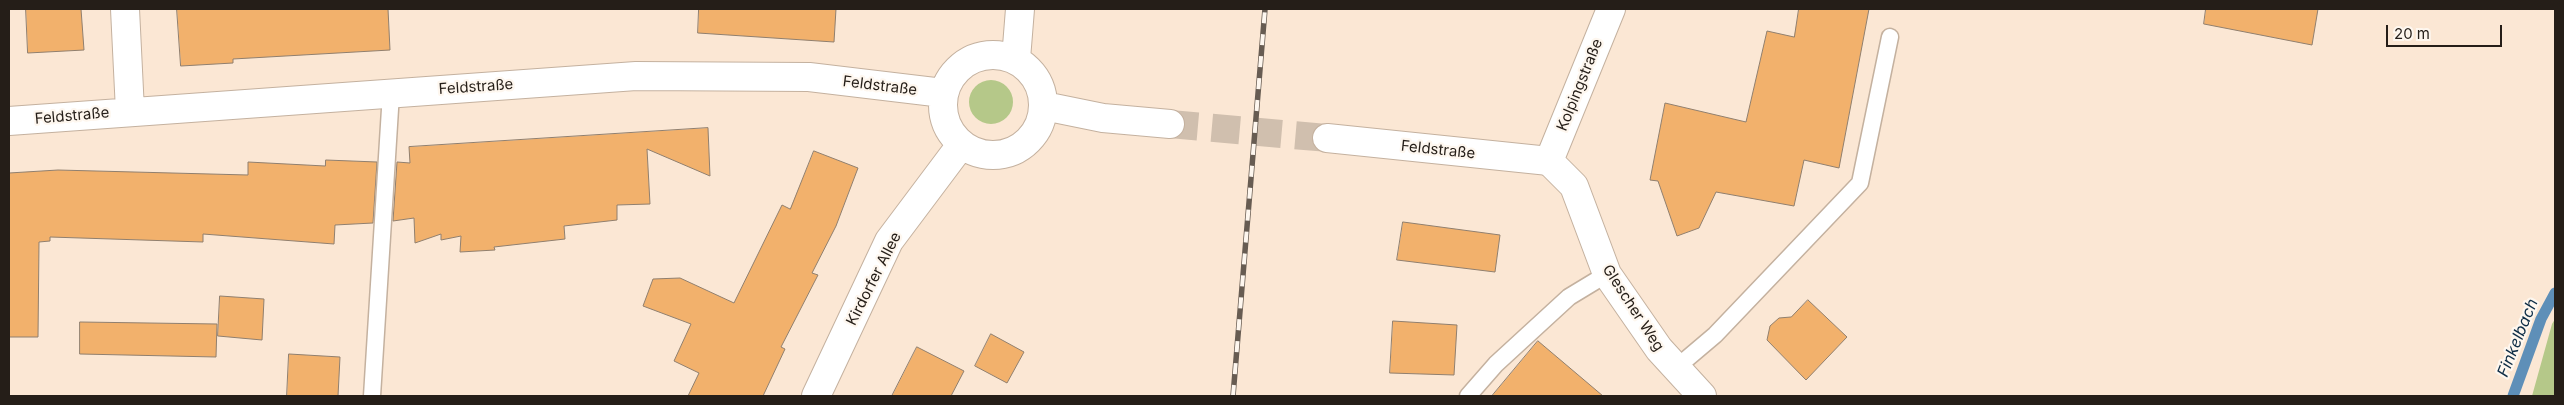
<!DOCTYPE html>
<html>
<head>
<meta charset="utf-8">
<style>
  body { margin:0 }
  #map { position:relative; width:2564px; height:405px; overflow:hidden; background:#fbe7d4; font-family:Inter,sans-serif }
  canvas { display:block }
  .frame { position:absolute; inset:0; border:10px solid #251e18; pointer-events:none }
  .scale { position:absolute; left:2386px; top:25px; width:116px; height:22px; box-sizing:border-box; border:2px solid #251e18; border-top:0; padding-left:6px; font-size:15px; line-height:18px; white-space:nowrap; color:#251e18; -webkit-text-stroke:4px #fef7ef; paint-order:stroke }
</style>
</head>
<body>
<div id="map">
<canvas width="2564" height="405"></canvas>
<div class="frame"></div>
<div class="scale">20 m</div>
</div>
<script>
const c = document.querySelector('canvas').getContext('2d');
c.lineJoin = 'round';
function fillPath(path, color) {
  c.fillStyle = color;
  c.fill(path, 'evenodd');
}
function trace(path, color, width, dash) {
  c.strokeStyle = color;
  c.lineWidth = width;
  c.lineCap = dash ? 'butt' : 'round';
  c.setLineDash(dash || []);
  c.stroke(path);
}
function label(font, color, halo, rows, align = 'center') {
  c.font = font + ' Inter,sans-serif';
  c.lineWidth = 4.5;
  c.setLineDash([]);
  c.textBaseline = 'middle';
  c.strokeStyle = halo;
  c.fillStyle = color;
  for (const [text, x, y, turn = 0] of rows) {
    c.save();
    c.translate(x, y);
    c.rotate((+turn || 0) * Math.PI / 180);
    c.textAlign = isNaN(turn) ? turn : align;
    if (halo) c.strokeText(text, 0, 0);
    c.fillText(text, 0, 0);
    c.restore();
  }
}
fillPath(new Path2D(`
  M969 102a22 22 0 1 1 44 0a22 22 0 1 1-44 0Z
  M2555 319V396H2532L2552 324Z`), '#b5c889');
trace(new Path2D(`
  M2513 396 2541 319 2555 293`), '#5e8fb8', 11);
const building = new Path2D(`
  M26 9H81L84 50 28 53Z
  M177 9H388L390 50 233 59V63L181 66Z
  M699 9H836L834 42 698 33Z
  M1799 9H1869L1839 168 1804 160 1794 206 1716 192 1699 228 1677 236 1658 181 1650 180 1665 103 1746 122 1767 31 1794 37Z
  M2206 9H2318L2312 45 2204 24Z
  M708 128 710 176 647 149 650 204 617 205V220L564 226 565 239 494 247 495 250 460 252 461 236 441 240V234L415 243 414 218 393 221 397 162 410 163 409 147Z
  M814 151 858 168 836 226 812 273 818 275 781 347 785 349 763 396H688L699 373 674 361 691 324 643 306 653 279 680 278 734 303 782 205 790 209Z
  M326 160 377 162 373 223 335 225 334 244 203 234V242L50 237V241L39 242 38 337H9V173L58 170 248 175V162L325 166Z
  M1403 222 1500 235 1495 272 1397 260Z
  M220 296 264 299 262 340 218 336Z
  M1808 300 1847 337 1806 380 1767 340 1770 326 1779 318 1791 317Z
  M1393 321 1457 325 1454 375 1390 373Z
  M80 322 217 324 216 357 80 354Z
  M991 334 1024 352 1007 383 975 366Z
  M1538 341 1603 396H1492Z
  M917 347 964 371 951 396H892Z
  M289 354 340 357 338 396H287Z`);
fillPath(building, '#f2b16c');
trace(building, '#907f6e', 1);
trace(new Path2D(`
  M1170 124 1327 138`), '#d0bfae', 28, [28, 14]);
const service = new Path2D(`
  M1676 368 1715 335 1860 183 1890 37
  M372 396 391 93
  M1468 396 1496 364 1569 297 1607 274`);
const minor = new Path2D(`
  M125 9 130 111
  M943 105a50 50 0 1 1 100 0a50 50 0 1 1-100 0Z
  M1016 59 1020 9
  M1044 106 1103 118 1170 124
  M9 121 636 76 809 77 943 93
  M1327 138 1549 161
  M816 396 889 241 961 145`);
const tertiary = new Path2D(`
  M1611 9 1549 161 1574 186 1607 274 1659 349 1702 396`);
trace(service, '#c4b19f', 19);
trace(minor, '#c4b19f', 30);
trace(tertiary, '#c4b19f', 30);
trace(service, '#fff', 16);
trace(minor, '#fff', 28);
trace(tertiary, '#fff', 28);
const rail = new Path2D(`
  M1233 396 1265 9`);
trace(rail, '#675c52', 5.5);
trace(rail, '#fef7ef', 4, [11]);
label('15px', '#251e18', '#fef7ef', [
  ["Kolpingstraße",1580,85,-68],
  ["Feldstraße",880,86,7],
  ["Feldstraße",476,87,-4],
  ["Feldstraße",72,116,-5],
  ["Feldstraße",1438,150,6],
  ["Kirdorfer Allee",874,279,-63],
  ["Glescher Weg",1633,308,57]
]);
label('italic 16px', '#0e2d46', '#fef7ef', [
  ["Finkelbach",2518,338,-68]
]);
</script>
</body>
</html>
